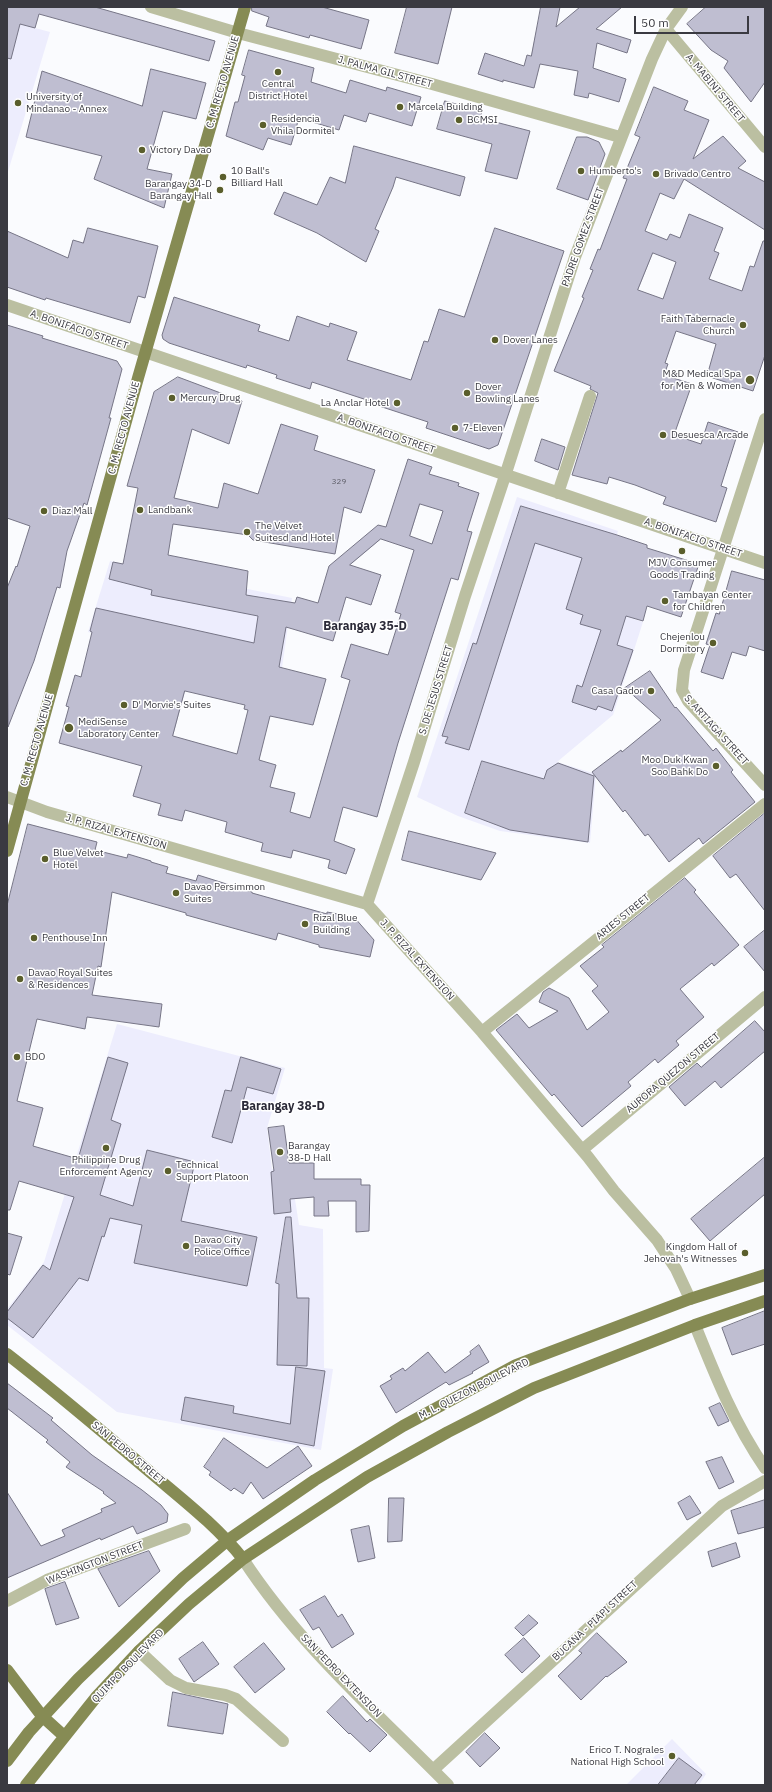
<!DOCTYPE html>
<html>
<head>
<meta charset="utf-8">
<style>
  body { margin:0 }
  #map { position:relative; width:772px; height:1792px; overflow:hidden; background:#fafbfe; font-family:"IBM Plex Sans",sans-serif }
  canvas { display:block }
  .frame { position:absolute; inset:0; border:8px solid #3a3a41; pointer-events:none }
  .scale { position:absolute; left:634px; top:16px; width:115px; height:18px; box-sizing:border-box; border:2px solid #3a3a41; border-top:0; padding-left:5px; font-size:12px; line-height:14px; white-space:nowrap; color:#3a3a41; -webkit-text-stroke:3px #fff; paint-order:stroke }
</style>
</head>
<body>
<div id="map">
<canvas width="772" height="1792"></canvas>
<div class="frame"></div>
<div class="scale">50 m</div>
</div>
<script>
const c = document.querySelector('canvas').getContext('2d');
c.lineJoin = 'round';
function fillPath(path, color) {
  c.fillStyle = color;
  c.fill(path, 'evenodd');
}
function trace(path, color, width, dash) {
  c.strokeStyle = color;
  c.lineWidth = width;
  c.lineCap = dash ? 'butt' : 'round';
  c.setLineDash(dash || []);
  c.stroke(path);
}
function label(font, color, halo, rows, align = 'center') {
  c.font = font + ' "IBM Plex Sans",sans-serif';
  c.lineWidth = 3;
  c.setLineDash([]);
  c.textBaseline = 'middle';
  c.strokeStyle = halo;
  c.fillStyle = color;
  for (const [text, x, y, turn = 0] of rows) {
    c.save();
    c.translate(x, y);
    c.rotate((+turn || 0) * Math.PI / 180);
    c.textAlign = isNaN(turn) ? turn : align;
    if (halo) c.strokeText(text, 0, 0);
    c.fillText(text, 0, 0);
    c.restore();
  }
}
fillPath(new Path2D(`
  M7 7H41L35 28 50 32 7 175Z
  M517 497 618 531 599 588 633 600 628 617 643 622 613 715 557 762 596 774 590 843 500 831 458 816 417 797Z
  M110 561 292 598 281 675 88 632Z
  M117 1024 285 1068 267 1128 272 1169 290 1167 299 1225 323 1229 324 1368 333 1369 321 1450 117 1412 7 1325V1309L44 1262Z
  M672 1739 706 1774 699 1785H626Z`), '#ededfd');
const building = new Path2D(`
  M7 7H95L215 41 209 61 39 14 35 28 20 24 11 59 7 58Z
  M252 7H322L369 20 361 49 310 35 309 38 266 26 269 17 252 11Z
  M407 7H452L438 64 395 53Z
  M541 7H560L556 27 580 7H622L596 29 631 40 627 53 597 43 593 68 626 79 619 102 589 93 588 98 574 95 578 71 540 64 534 88 503 80V82L478 74 485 53 524 66 527 55 531 56Z
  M706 7H765V82L751 102 724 68 728 61 711 50 687 24Z
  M249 50 314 68 311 82 346 93 350 80 386 91 387 87 421 97 412 126 369 113 366 122 344 115 339 130 299 118 291 145 268 138 263 150 226 136 235 102H238L245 76 242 75Z
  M151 69 206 83 196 119 163 111 147 169 172 174 164 208 94 179 102 156 26 137 42 71 142 106Z
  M654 87 688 101 684 110 709 120 693 159 723 136 746 161 738 168 765 182V230L684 179 674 199 660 193 645 231 667 240 670 234 680 238 689 214 723 228 714 251 719 253 709 279 742 291 750 266 754 267 763 241H765V355L753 391 707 376 716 344 676 331 665 363 668 364 664 375 692 384 674 435 701 444 708 422 738 432 721 486 727 488 716 522 663 504 666 497 635 485 609 477 607 484 572 475 598 393 590 389 591 386 554 371 584 298 582 297 593 270 590 269 598 249 600 250 627 179 623 178 640 137 635 135ZM653 253 676 262 663 299 638 290Z
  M445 101 482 111 480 118 530 131 517 179 485 171 492 144 437 129Z
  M577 137H587L599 142 605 154 588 200 557 189Z
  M354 146 465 177 460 196 396 177 393 187 375 229 379 231 366 262 317 233 274 214 284 192 317 205 330 177 345 183Z
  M88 228 158 246 145 298 138 296 130 323 46 298 45 300 7 287V231L68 258 73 240 83 243Z
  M495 228 564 251 498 445 489 449 426 428 428 422 370 403V401L312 382 310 389 276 378 277 375 247 365 246 368 169 343 163 339 162 335 174 297 260 325 258 331 289 341 297 316 329 327 330 323 357 332 347 360 411 380 424 341 428 342 439 309 464 317Z
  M7 325 43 336 42 338 117 361 122 369 109 418H111L87 505 84 503 67 551 60 588 57 587 34 661 8 727 7 588 16 566 17 567 30 526 7 518Z
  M178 377 242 401 229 444 192 429 174 498 218 508 224 483 258 494 281 424 318 436 314 450 375 470 361 513 344 507 335 554 253 540 248 535 173 524 168 555 248 571 246 595 295 603 297 597 318 603 329 566 378 525 386 527 408 459 432 467 429 474 459 483 458 486 479 493 467 531 472 532 458 580 451 578 398 743 377 817 343 807 334 841 355 849 346 874 328 868 330 860 293 850 291 858 261 851 263 843 225 832 227 822 185 810 182 821 158 815 161 804 133 796 142 766 59 743 69 707 66 706 75 675 81 677 92 632 90 631 96 608 254 643 258 616 151 595 152 590 109 579 113 562 123 564 138 488 127 486 154 392ZM420 504 443 511 432 544 410 536ZM381 539 414 550 395 612 401 614 388 655 351 644 341 677 350 680 310 818 290 812 295 793 270 787 276 765 259 760 270 716 313 725 326 679 279 667 286 627 333 641 346 597 371 605 381 575 350 565ZM185 691 245 705 244 709 248 710 237 754 173 736Z
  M542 439 565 447 558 470 535 461Z
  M521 506 617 535 647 545V548L699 564 681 617 647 606 643 621 626 616 617 645 633 650 612 711 598 706 596 710 572 702 577 685 582 687 601 630 580 624 583 615 566 609 582 558 535 543 469 750 445 743 448 737 442 736 473 643 476 644Z
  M732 571 765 580V651L749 646 746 656 732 652 723 679 701 672 710 645 706 644 716 613 719 614Z
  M650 671 675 708 676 707 713 751 716 748 733 770 731 772 755 802 703 844 699 838 669 862 648 834 645 836 625 810 623 812 592 772 621 750 622 752 661 720 625 688Z
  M482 761 544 779 547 770 558 763 594 776 588 842 510 830 465 813Z
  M764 814 765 815V911L736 874 730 878 713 856Z
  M28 824 97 842 95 850 127 858 128 854 151 861V862L168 867 166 873 196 881 198 875 252 892V893L327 914V912L354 917 374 940 370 957 319 947V945L278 933 276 940 186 915V913L112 892 101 967 98 966 92 995 162 1004 159 1027 87 1017 85 1029 37 1019 17 1101 43 1108 33 1146 78 1159 108 1057 128 1063 111 1120 121 1124 100 1195 133 1206 147 1150 195 1162 181 1221 257 1237 247 1286 134 1263 142 1225 110 1218 104 1237 102 1236 88 1281 79 1278 33 1338 7 1318V1312L43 1265 50 1270 74 1197 19 1181 10 1210H7V906Z
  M409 831 496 853 481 880 402 860Z
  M685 878 696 890 694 892 739 945 714 966 712 963 680 989 704 1017 676 1041 679 1045 658 1063 655 1059 628 1082 631 1086 582 1127 554 1094 552 1096 496 1030 517 1014 529 1028 558 1011 539 1002 543 992 549 988 569 998 587 1030 609 1012 592 991 598 986 580 966 604 947 602 945Z
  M765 930V972L744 947Z
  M755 1021 765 1032V1051L721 1088 715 1081 685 1106 669 1087 697 1063 701 1067Z
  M241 1057 281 1069 273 1094 247 1087 232 1143 212 1137 225 1090 231 1091Z
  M284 1126 289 1163H314V1179H361V1185H370L369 1231 356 1232V1201H328L329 1216H314V1197L290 1199 291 1212 274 1214 271 1172 274 1171 268 1128Z
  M765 1157V1194L710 1241 691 1219Z
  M286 1217H291L297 1298H309L307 1366 277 1365 279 1284 276 1283Z
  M7 1233 22 1237 10 1275 7 1274Z
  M765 1311V1344L732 1355 722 1328Z
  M479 1345 489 1362 472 1372 473 1373 449 1385 446 1382 396 1413 380 1386 392 1379 390 1376 403 1368 405 1371 428 1352 445 1373 471 1354 470 1352Z
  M296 1367 325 1371 314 1446 181 1420 185 1397 234 1406 233 1413 290 1424Z
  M7 1383 53 1418 51 1420 92 1455 142 1490 161 1505 168 1514 167 1522 137 1534 133 1526 101 1540 100 1538 7 1578V1492L41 1546 65 1536 62 1530 102 1512 101 1509 116 1503 103 1493 104 1492 66 1467 70 1462 46 1442 48 1440 7 1408Z
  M720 1403 729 1421 718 1426 709 1408Z
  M224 1438 267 1468 298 1446 312 1466 263 1499 251 1482 243 1494 234 1488 231 1491 209 1475 211 1472 204 1467Z
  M722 1457 734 1482 719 1489 706 1462Z
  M690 1496 701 1513 687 1520 678 1503Z
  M389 1498H404L402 1541 388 1542Z
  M765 1500V1527L738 1534 731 1511Z
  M369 1526 375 1558 358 1562 351 1530Z
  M736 1543 740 1557 712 1567 708 1552Z
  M149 1551 160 1571 119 1607 98 1569Z
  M65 1582 79 1618 56 1625 45 1589Z
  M325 1596 338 1617 342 1614 354 1634 332 1648 319 1627 313 1630 300 1610Z
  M529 1615 538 1623 523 1636 515 1628Z
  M597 1633 627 1662 607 1677 606 1676 581 1700 558 1676 582 1653 579 1651Z
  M524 1638 540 1656 522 1673 505 1655Z
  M203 1642 219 1664 194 1682 179 1659Z
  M264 1643 285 1669 255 1693 234 1667Z
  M173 1692 228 1704 223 1734 168 1726Z
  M343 1696 367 1722 370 1719 387 1735 370 1752 350 1733 349 1734 327 1712Z
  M485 1733 500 1748 480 1767 466 1752Z
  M679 1758 702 1775 694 1785H658Z`);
fillPath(building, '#bfbed1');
trace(building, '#767586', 1);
trace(new Path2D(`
  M151 7 238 33 432 84 620 137
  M666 29 765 147
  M7 305 765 563
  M765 419 684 670 682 690 688 701 765 785
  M558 493 590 396
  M7 797 47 812 367 904 482 1032 588 1157 614 1191 657 1240 676 1269 690 1299
  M367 904 414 762 465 596 505 476 575 257 652 59 666 29 682 7
  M482 1032 765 804
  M582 1150 765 997
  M695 1325C715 1375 734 1423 765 1468
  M243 1559C299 1645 377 1713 448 1785
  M7 1601 47 1580 185 1529
  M139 1651 170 1680 186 1688 225 1695 236 1699 283 1741
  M433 1770 722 1506 765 1481`), '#bbbfa1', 12);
trace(new Path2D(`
  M7 851 138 378 245 7
  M7 1354C56 1392 103 1432 150 1472 183 1500 217 1526 243 1559
  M7 1670 42 1716 64 1736
  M7 1761 29 1732 78 1679 183 1578 228 1540 315 1480 403 1426 516 1365 690 1299 765 1275
  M26 1785 97 1696 139 1651 189 1604 243 1559 367 1477 448 1432 534 1388 695 1325 765 1301`), '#868b54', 12);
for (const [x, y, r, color] of [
  [278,72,4,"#5a5e2c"],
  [18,103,4,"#5a5e2c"],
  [400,107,4,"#5a5e2c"],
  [459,120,4,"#5a5e2c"],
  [263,125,4,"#5a5e2c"],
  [142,150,4,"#5a5e2c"],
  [581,171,4,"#5a5e2c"],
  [656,174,4,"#5a5e2c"],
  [223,177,4,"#5a5e2c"],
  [220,190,4,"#5a5e2c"],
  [743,325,4,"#5a5e2c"],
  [495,340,4,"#5a5e2c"],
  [750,380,5,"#5a5e2c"],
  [467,393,4,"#5a5e2c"],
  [172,398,4,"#5a5e2c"],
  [397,403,4,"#5a5e2c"],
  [455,428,4,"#5a5e2c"],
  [663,435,4,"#5a5e2c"],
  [140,510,4,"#5a5e2c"],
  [44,511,4,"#5a5e2c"],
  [247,532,4,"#5a5e2c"],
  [682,551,4,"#5a5e2c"],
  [665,601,4,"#5a5e2c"],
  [713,643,4,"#5a5e2c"],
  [651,691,4,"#5a5e2c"],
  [124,705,4,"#5a5e2c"],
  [69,728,5,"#5a5e2c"],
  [716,766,4,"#5a5e2c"],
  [45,859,4,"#5a5e2c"],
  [176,893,4,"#5a5e2c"],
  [305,924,4,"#5a5e2c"],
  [34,938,4,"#5a5e2c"],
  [20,979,4,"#5a5e2c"],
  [17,1057,4,"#5a5e2c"],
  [106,1148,4,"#5a5e2c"],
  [280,1152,4,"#5a5e2c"],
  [168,1171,4,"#5a5e2c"],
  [186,1246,4,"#5a5e2c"],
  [745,1253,4,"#5a5e2c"],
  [672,1756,4,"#5a5e2c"]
]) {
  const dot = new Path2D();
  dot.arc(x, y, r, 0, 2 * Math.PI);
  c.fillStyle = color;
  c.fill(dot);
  trace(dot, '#fff', 1.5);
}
label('8px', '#5b5b65', null, [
  ["329",339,482]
]);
label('10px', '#3a3a41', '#fff', [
  ["J. PALMA GIL STREET",385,72,15],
  ["C. M. RECTO AVENUE",223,82,-74],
  ["A. MABINI STREET",715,88,50],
  ["PADRE GOMEZ STREET",583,237,-70],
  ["A. BONIFACIO STREET",79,330,19],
  ["C. M. RECTO AVENUE",124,428,-75],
  ["A. BONIFACIO STREET",386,434,19],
  ["A. BONIFACIO STREET",693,538,19],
  ["S. DE JESUS STREET",436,690,-73],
  ["S. ARTIAGA STREET",716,730,48],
  ["C. M. RECTO AVENUE",37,740,-74],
  ["J. P. RIZAL EXTENSION",116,832,16],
  ["ARIES STREET",623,917,-39],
  ["J. P. RIZAL EXTENSION",417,960,48],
  ["AURORA QUEZON STREET",673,1073,-40],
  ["M. L. QUEZON BOULEVARD",474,1389,-27],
  ["SAN PEDRO STREET",128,1453,40],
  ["WASHINGTON STREET",95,1563,-21],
  ["BUCANA - PIAPI STREET",595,1621,-43],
  ["QUIMPO BOULEVARD",128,1666,-46],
  ["SAN PEDRO EXTENSION",341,1676,46]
]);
label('10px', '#3a3a41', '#fff', [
  ["Central",278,84,"center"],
  ["District Hotel",278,96,"center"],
  ["University of",26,97],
  ["Mindanao - Annex",26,109],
  ["Marcela Building",408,107],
  ["Residencia",271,119],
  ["Vhila Dormitel",271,131],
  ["BCMSI",467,120],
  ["Victory Davao",150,150],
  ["10 Ball's",231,171],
  ["Billiard Hall",231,183],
  ["Humberto's",589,171],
  ["Brivado Centro",664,174],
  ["Barangay 34-D",212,184,"right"],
  ["Barangay Hall",212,196,"right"],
  ["Faith Tabernacle",735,319,"right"],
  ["Church",735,331,"right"],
  ["Dover Lanes",503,340],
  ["M&D Medical Spa",741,374,"right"],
  ["for Men & Women",741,386,"right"],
  ["Dover",475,387],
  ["Bowling Lanes",475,399],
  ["Mercury Drug",180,398],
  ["La Anclar Hotel",389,403,"right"],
  ["7-Eleven",463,428],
  ["Desuesca Arcade",671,435],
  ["Landbank",148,510],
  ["Diaz Mall",52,511],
  ["The Velvet",255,526],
  ["Suitesd and Hotel",255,538],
  ["MJV Consumer",682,563,"center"],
  ["Goods Trading",682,575,"center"],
  ["Tambayan Center",673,595],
  ["for Children",673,607],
  ["Chejenlou",705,637,"right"],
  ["Dormitory",705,649,"right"],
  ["Casa Gador",643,691,"right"],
  ["D' Morvie's Suites",132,705],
  ["MediSense",78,722],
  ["Laboratory Center",78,734],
  ["Moo Duk Kwan",708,760,"right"],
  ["Soo Bahk Do",708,772,"right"],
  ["Blue Velvet",53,853],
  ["Hotel",53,865],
  ["Davao Persimmon",184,887],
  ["Suites",184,899],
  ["Rizal Blue",313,918],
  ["Building",313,930],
  ["Penthouse Inn",42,938],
  ["Davao Royal Suites",28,973],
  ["& Residences",28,985],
  ["BDO",25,1057],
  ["Barangay",288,1146],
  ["38-D Hall",288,1158],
  ["Philippine Drug",106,1160,"center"],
  ["Enforcement Agency",106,1172,"center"],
  ["Technical",176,1165],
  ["Support Platoon",176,1177],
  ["Davao City",194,1240],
  ["Police Office",194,1252],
  ["Kingdom Hall of",737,1247,"right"],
  ["Jehovah's Witnesses",737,1259,"right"],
  ["Erico T. Nograles",664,1750,"right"],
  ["National High School",664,1762,"right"]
], 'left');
label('bold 12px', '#2b2a38', '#fff', [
  ["Barangay 35-D",365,627],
  ["Barangay 38-D",283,1107]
]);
</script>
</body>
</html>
